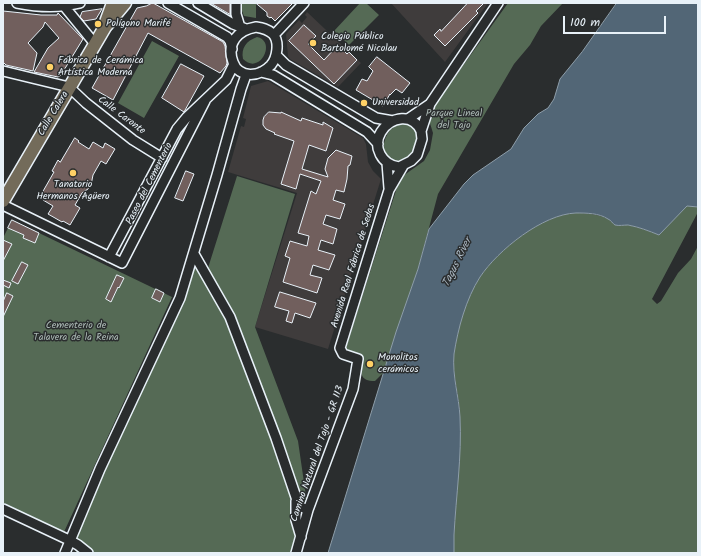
<!DOCTYPE html>
<html>
<head>
<meta charset="utf-8">
<style>
  body { margin:0 }
  #map { position:relative; width:701px; height:556px; overflow:hidden; background:#2a2d2e; font-family:Kalam,sans-serif }
  canvas { display:block }
  .frame { position:absolute; inset:0; border:4px solid #e8f1f8; pointer-events:none }
  .scale { position:absolute; left:563px; top:16px; width:103px; height:18px; box-sizing:border-box; border:2px solid #e8f1f8; border-top:0; padding-left:5px; font-size:12px; line-height:14px; white-space:nowrap; color:#e8f1f8; -webkit-text-stroke:3px #2a2d2e; paint-order:stroke }
</style>
</head>
<body>
<div id="map">
<canvas width="701" height="556"></canvas>
<div class="frame"></div>
<div class="scale">100 m</div>
</div>
<script>
const c = document.querySelector('canvas').getContext('2d');
c.lineJoin = 'round';
function fillPath(path, color) {
  c.fillStyle = color;
  c.fill(path, 'evenodd');
}
function trace(path, color, width, dash) {
  c.strokeStyle = color;
  c.lineWidth = width;
  c.lineCap = dash ? 'butt' : 'round';
  c.setLineDash(dash || []);
  c.stroke(path);
}
function label(font, color, halo, rows, align = 'center') {
  c.font = font + ' Kalam,sans-serif';
  c.lineWidth = 3;
  c.setLineDash([]);
  c.textBaseline = 'middle';
  c.strokeStyle = halo;
  c.fillStyle = color;
  for (const [text, x, y, turn = 0] of rows) {
    c.save();
    c.translate(x, y);
    c.rotate((+turn || 0) * Math.PI / 180);
    c.textAlign = isNaN(turn) ? turn : align;
    if (halo) c.strokeText(text, 0, 0);
    c.fillText(text, 0, 0);
    c.restore();
  }
}
fillPath(new Path2D(`
  M391 3H488L445 62Z
  M307 12 361 63 338 87 290 59 288 56 286 34 299 20 302 23 307 17 305 15Z
  M268 81 363 138 366 144 368 162 373 171 381 179 328 349 255 327 297 193 228 172 241 126 244 127 246 119 243 118 251 86Z`), '#3f3c3c');
fillPath(new Path2D(`
  M242 3H256V18L244 16 242 11Z
  M360 3H366L379 15 349 45 334 31Z
  M508 3H563L541 26 530 45 514 64 438 194 418 269 383 373 375 381C359 381 364 374 357 365 354 361 348 359 343 357L400 178 424 161 430 150 433 133 428 117 429 113Z
  M257 37C277 41 260 76 243 59 241 48 246 41 257 37Z
  M152 41 179 56 144 118 118 103Z
  M403 122 417 127C418 150 418 156 395 164L384 154C382 138 389 127 403 122Z
  M237 176 295 194 255 327 298 441 308 510 297 553H77L69 540 182 290 194 254 208 268Z
  M687 205 698 207V212L652 299 657 304 661 301 678 273 691 259 698 246V553H454V535C456 496 461 456 460 417 460 396 452 376 454 354 458 328 465 299 480 277 498 250 543 214 576 213 586 213 599 214 608 219 611 220 613 224 615 225 619 226 624 225 627 225 638 227 649 231 659 235Z
  M12 220 172 297 64 532 3 503V238Z`), '#556a55');
const water = new Path2D(`
  M617 3H698V207L687 206 659 235C649 231 639 227 628 225 624 225 619 226 615 225 613 224 611 220 608 219 599 213 586 213 576 213 543 214 498 250 480 277 466 299 458 328 454 354 452 376 459 396 460 417 462 456 456 496 454 535V553H328L396 332 418 269 429 229 464 184 473 175 511 149 524 128 538 114 548 108 554 99 560 79 582 52Z`);
fillPath(water, '#526676');
trace(water, '#8e9eaa', 1);
const building = new Path2D(`
  M153 3 223 42 225 46 227 63 226 66 220 73 148 33 113 100 92 88 137 8 146 6Z
  M211 3H230V14Z
  M256 3H293L275 21 271 17 270 18 267 16V13Z
  M468 3H484L476 11 478 13 445 46 434 35 440 29 441 31Z
  M102 9 96 19 84 21 80 17 82 12Z
  M3 11 41 15H57L58 13 83 39 61 75 58 77 34 72 48 48 59 38 45 22 43 27 28 43 37 53 33 71 6 65 3 62Z
  M304 25 316 36 308 44 324 60 338 45 347 54 349 52 357 60 334 84 289 41Z
  M377 57 410 83 402 93 396 89 390 95V94L383 106 356 90 362 79 367 81 373 71 369 67Z
  M181 64 204 76 184 112 162 98Z
  M269 112 281 113V112L301 121 302 118 323 125V122L333 128 326 151 309 145 302 169 328 177 325 169 328 158 336 150 352 156 350 165 348 166 347 179 344 192 336 190 333 200 345 204 340 219 326 215 323 224 337 229 333 244 321 240 318 250 335 255 329 270 313 265 310 275 322 278 317 293 283 282 290 258 285 256 290 241 307 246 309 236 298 233 311 191 316 194 321 181 300 174 296 189 281 184 294 141 274 134 275 133 266 129 263 125V120L264 117Z
  M75 138 79 141 78 142 89 149 93 142 103 148 105 143 115 149 106 164 101 161 93 175 91 185 88 189 82 193 75 205 80 208 70 225 63 221 62 222 48 214 53 206 43 200 46 195 42 193 54 172 52 171 58 160 60 162Z
  M186 171 194 174 183 201 175 198Z
  M12 220 39 233 35 243 23 238 24 235 8 228Z
  M3 240 12 244 3 261Z
  M22 262 28 265 18 284 12 281Z
  M117 275 124 278 119 288 118 287 111 302 106 299Z
  M3 280 11 283 9 288 3 285Z
  M156 289 164 293 160 302 152 298Z
  M280 292 316 303 310 318 295 313 292 323 286 321 289 311 275 307Z
  M7 293 13 296 3 317V302Z`);
fillPath(building, '#715f5d');
trace(building, '#e8f1f8', 1);
const minor = new Path2D(`
  M17 3C37 7 60 8 80 3
  M168 3 227 37 230 41 232 49
  M198 3 233 24 246 29
  M236 3V14L240 27
  M64 6 95 44
  M256 27C262 28 268 29 273 34 280 42 277 58 271 65 260 77 239 79 233 62 226 43 238 30 256 27Z
  M274 35 304 3
  M276 55 286 65 376 118 393 121
  M3 71 69 87 86 103 133 140 162 158
  M261 72 273 75 367 132 378 144
  M408 119 430 104
  M421 131C413 113 391 116 381 132 372 147 382 165 399 167L411 161 417 155 422 139 421 131 430 104 498 3
  M387 163 389 188
  M3 205 122 263 205 101
  M194 254 230 317 276 438 299 506 308 510
  M109 257 177 129 187 117 226 80 234 64
  M296 501V520L301 537
  M3 509 69 540 78 545 88 553
  M65 553 100 469 180 298 217 175 241 89 246 75
  M296 553 308 510 353 389 358 359 343 354 340 348 389 190 403 166`);
const major = new Path2D(`
  M106 22 113 3
  M3 201 105 27 125 3`);
trace(minor, '#e8f1f8', 12);
trace(major, '#e8f1f8', 15);
trace(minor, '#2a2d2e', 9);
trace(major, '#736b5a', 12);
for (const [x, y, r, color] of [
  [98,24,4,"#ffd166"],
  [313,43,4,"#ffd166"],
  [50,67,4,"#ffd166"],
  [364,103,4,"#ffd166"],
  [73,173,4,"#ffd166"],
  [370,364,4,"#ffd166"]
]) {
  const dot = new Path2D();
  dot.arc(x, y, r, 0, 2 * Math.PI);
  c.fillStyle = color;
  c.fill(dot);
  trace(dot, '#2a2d2e', 1.5);
}
label('10px', '#e8f1f8', '#2a2d2e', [
  ["Polígono Marifé",106,24],
  ["Colegio Público",321,37],
  ["Bartolomé Nicolau",321,49],
  ["Fábrica de Cerámica",58,61],
  ["Artística Moderna",58,73],
  ["Universidad",372,103],
  ["Tanatorio",73,185,"center"],
  ["Hermanos Agüero",73,197,"center"],
  ["Monolitos",378,358],
  ["cerámicos",378,370]
], 'left');
label('10px', '#e8f1f8', '#2a2d2e', [
  ["Calle Calera",54,114,-59],
  ["Calle Caronte",121,116,37],
  ["Paseo del Cementerio",150,184,-63],
  ["Avenida Real Fábrica de Sedas",354,266,-73],
  ["Camino Natural del Tajo - GR 113",318,454,-71]
]);
label('10px', '#adbbb7', '#2a2d2e', [
  ["Parque Lineal",454,114],
  ["del Tajo",454,126],
  ["Cementerio de",76,326],
  ["Talavera de la Reina",76,338]
]);
label('italic 11px', '#acb9c4', '#2a2d2e', [
  ["Tagus River",458,263,-64]
]);
</script>
</body>
</html>
